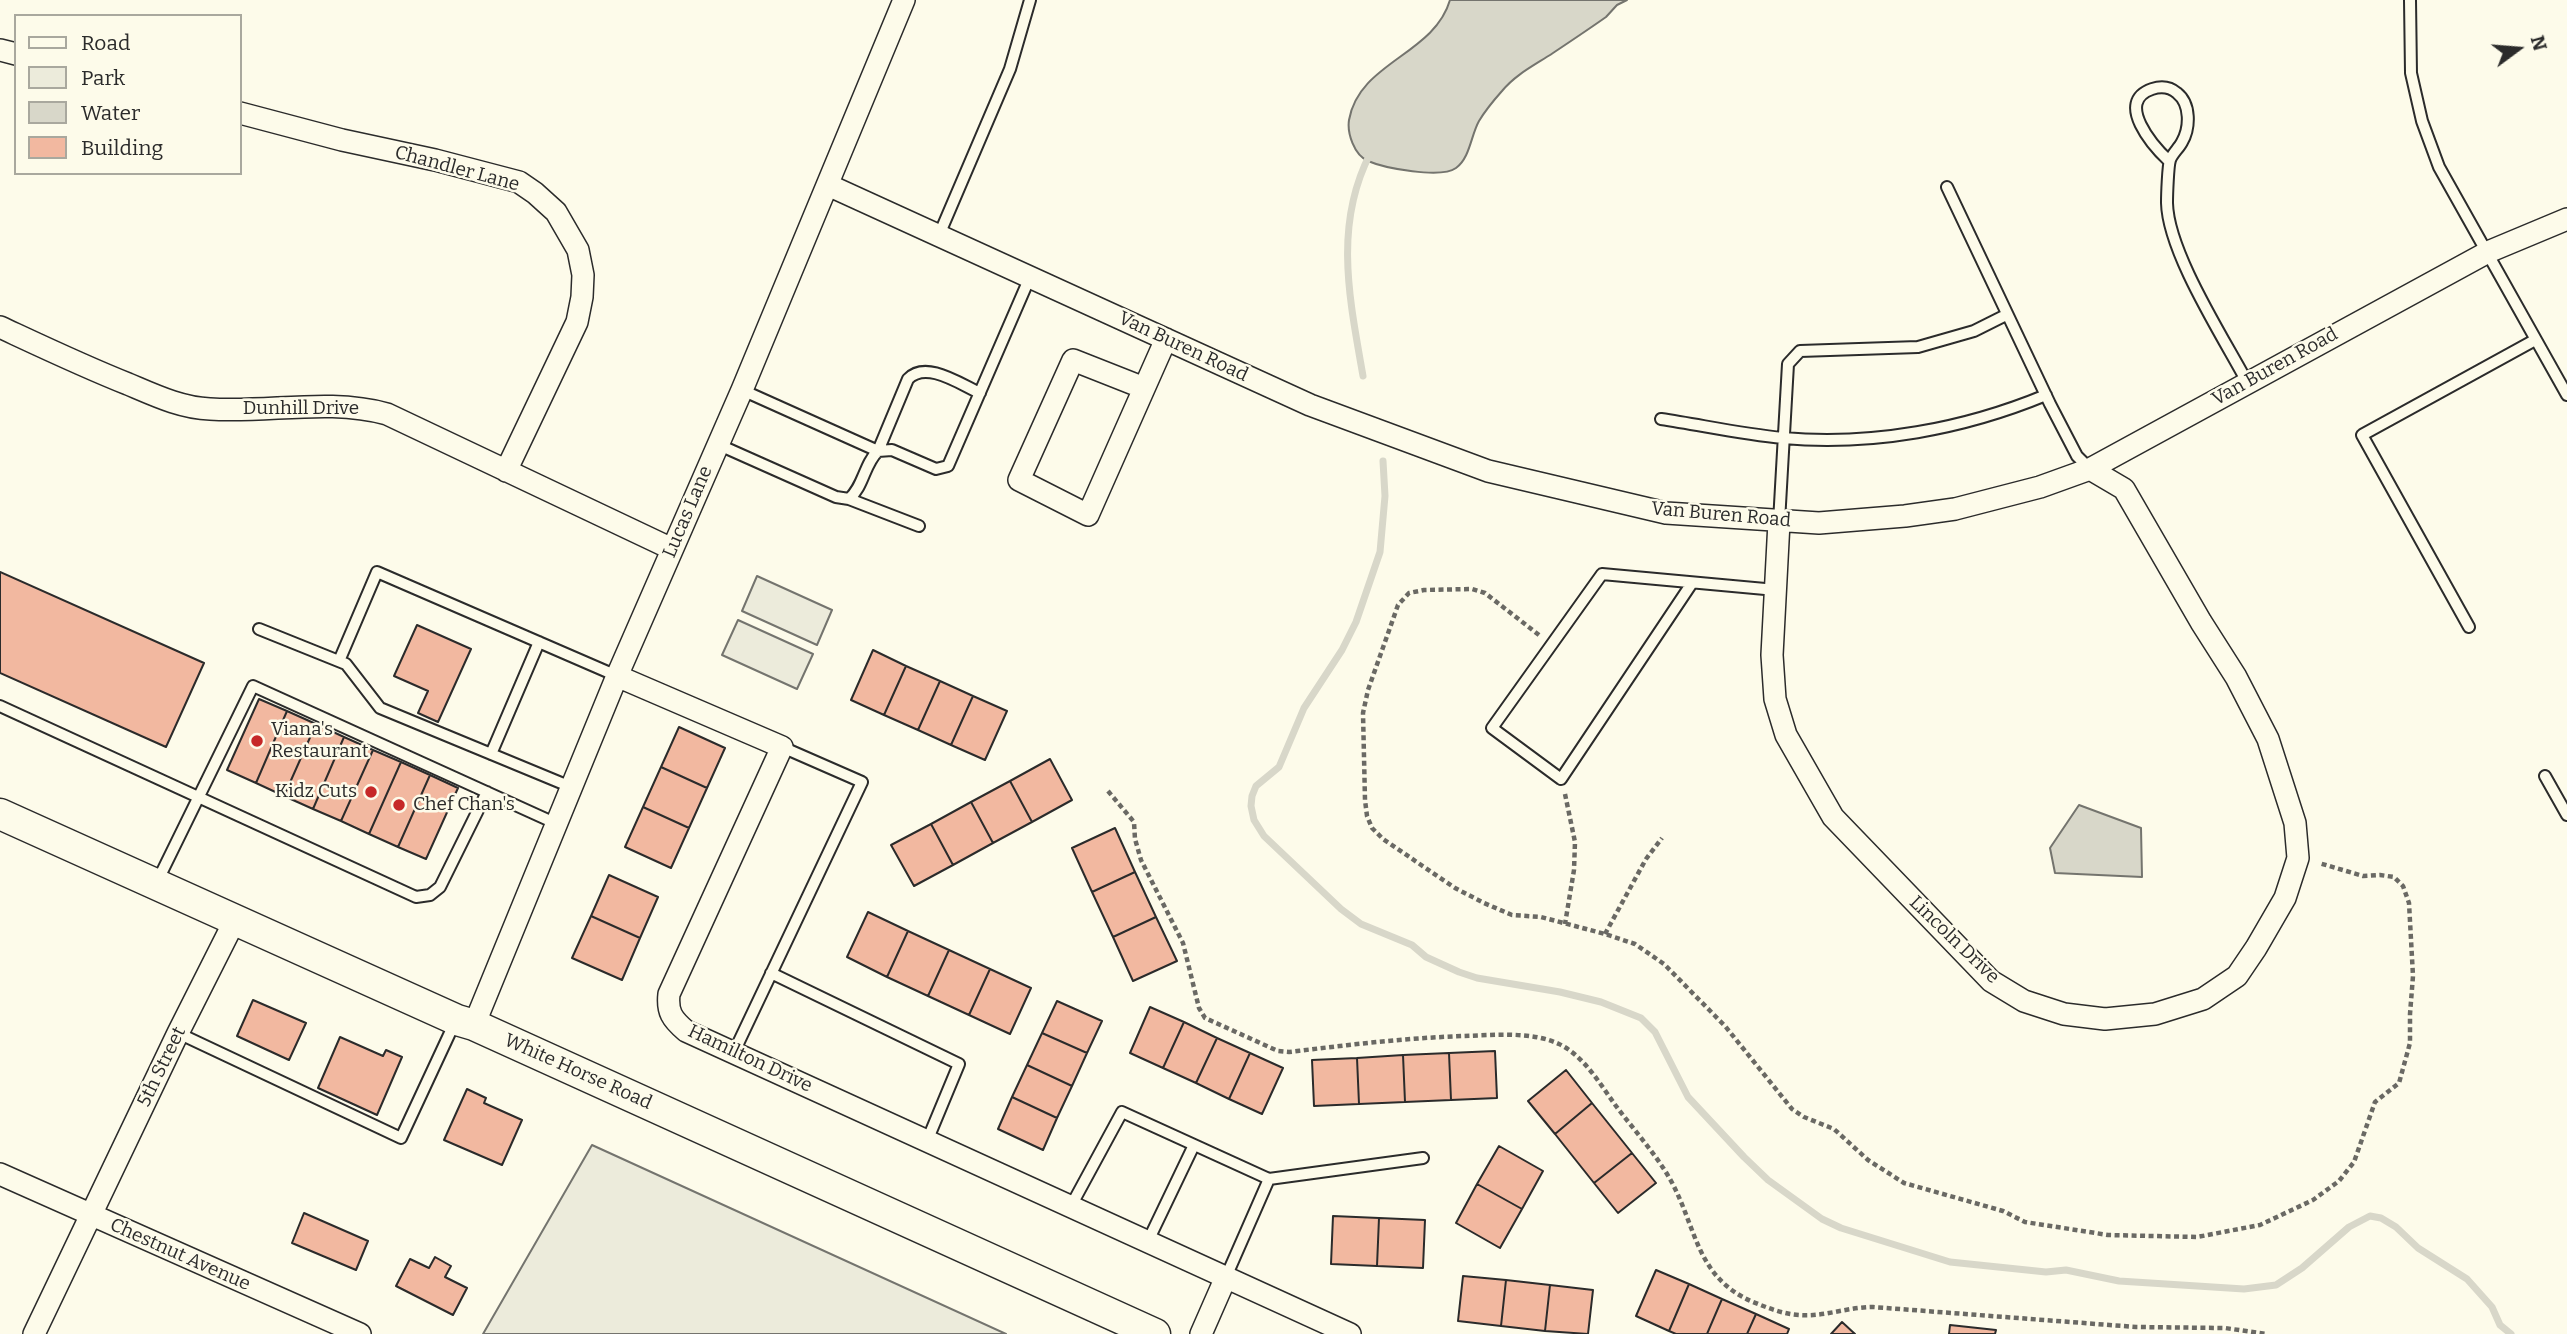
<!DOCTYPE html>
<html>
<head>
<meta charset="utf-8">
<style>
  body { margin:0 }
  #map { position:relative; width:2567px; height:1334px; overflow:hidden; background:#fdfbea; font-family:Bitter,serif }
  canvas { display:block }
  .legend { position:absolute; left:14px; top:14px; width:228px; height:161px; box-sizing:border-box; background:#fdfbea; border:2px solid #a9a89e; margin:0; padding:9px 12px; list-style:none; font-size:21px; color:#2b2b2b }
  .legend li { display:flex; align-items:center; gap:14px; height:35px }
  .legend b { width:35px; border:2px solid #a9a89e }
  .north { position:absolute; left:2483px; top:14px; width:70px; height:70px; -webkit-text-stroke:5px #fdfbea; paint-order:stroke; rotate:74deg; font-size:19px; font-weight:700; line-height:28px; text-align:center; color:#2b2b2b }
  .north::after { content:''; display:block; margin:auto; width:24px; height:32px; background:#2b2b2b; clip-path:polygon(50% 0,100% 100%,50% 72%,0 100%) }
</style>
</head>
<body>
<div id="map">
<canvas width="2567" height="1334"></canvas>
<ul class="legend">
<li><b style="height:9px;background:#fdfbea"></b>Road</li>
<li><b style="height:19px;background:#ecebdb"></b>Park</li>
<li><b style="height:19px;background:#d8d7c9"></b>Water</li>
<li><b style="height:19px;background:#f2b8a0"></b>Building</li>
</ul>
<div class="north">N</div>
</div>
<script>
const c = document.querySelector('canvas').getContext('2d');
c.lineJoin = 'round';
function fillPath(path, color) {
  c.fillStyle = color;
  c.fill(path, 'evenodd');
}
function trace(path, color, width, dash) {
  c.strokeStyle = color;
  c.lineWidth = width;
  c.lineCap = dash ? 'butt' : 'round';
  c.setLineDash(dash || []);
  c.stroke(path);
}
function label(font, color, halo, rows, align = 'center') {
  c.font = font + ' Bitter,serif';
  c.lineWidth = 5;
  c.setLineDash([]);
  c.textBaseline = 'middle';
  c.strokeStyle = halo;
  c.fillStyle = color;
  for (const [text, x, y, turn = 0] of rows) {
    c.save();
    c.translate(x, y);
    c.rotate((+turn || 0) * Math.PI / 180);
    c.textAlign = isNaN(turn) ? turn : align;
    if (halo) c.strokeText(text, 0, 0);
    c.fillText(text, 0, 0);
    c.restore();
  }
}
const green = new Path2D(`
  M757 576 832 610 817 645 742 611Z
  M738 620 813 654 797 689 722 655Z
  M592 1145 1006 1334H483Z`);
fillPath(green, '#ecebdb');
trace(green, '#74746e', 2);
const water = new Path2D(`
  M1450 0H1627L1617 5 1606 17C1589 29 1571 41 1553 53 1535 65 1516 74 1502 91 1494 100 1485 111 1479 121 1471 135 1470 158 1456 168 1441 179 1384 168 1368 161 1354 155 1347 133 1349 120 1359 62 1434 55 1450 0Z
  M2079 805 2141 828 2142 877 2055 873 2050 848Z`);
fillPath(water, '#d8d7c9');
trace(water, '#74746e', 2);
trace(new Path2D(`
  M1363 376C1350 301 1333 226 1370 154
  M1383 461 1385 496 1380 552 1356 622 1342 650 1304 708 1279 767 1256 786 1252 796 1251 806 1254 820 1264 836 1341 909 1361 924 1412 945 1426 957 1459 972 1477 978 1560 992 1601 1002 1641 1018 1655 1032 1688 1097 1744 1157 1768 1180 1822 1219 1841 1228 1950 1262 2046 1272 2066 1270 2119 1281 2244 1289 2276 1285 2302 1268 2349 1227 2370 1216 2381 1218 2396 1227 2418 1248 2467 1279 2492 1307 2500 1325 2511 1334`), '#d8d7c9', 7);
const building = new Path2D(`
  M0 572 204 663 166 747 0 673Z
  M417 625 471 649 438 722 418 713 428 691 394 676Z
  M873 650 906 666 884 715 851 700Z
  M906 666 940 681 918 730 884 715Z
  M940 681 973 696 951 745 918 730Z
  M973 696 1007 711 985 760 951 745Z
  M259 699 287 711 256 783 227 770Z
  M287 711 316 724 284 796 256 783Z
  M316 724 344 737 313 809 284 796Z
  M679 727 725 748 707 788 661 767Z
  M344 737 373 750 341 821 313 809Z
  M373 750 401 762 369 834 341 821Z
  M1050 759 1072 800 1032 822 1010 781Z
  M401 762 430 775 398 847 369 834Z
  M661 767 707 788 689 828 643 807Z
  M430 775 458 788 426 859 398 847Z
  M1010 781 1032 822 993 843 971 802Z
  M971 802 993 843 953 865 931 824Z
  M643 807 689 828 671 868 625 847Z
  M931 824 953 865 914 886 891 845Z
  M1115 828 1135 872 1092 892 1072 848Z
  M1135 872 1156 917 1113 937 1092 892Z
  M609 875 658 897 640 938 591 916Z
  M868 912 908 931 887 977 847 957Z
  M591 916 640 938 622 980 572 958Z
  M1156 917 1177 961 1133 981 1113 937Z
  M908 931 949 950 928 996 887 977Z
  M949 950 990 969 969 1015 928 996Z
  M990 969 1031 988 1010 1034 969 1015Z
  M253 1000 306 1023 289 1060 237 1036Z
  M1057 1001 1102 1021 1087 1053 1042 1033Z
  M1150 1007 1184 1022 1163 1068 1130 1053Z
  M1184 1022 1217 1038 1196 1083 1163 1068Z
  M1042 1033 1087 1053 1072 1086 1027 1065Z
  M340 1037 383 1056 386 1050 402 1057 377 1115 318 1088Z
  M1217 1038 1250 1053 1229 1099 1196 1083Z
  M1495 1051 1497 1098 1451 1100 1449 1053Z
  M1250 1053 1283 1068 1262 1114 1229 1099Z
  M1449 1053 1451 1100 1405 1102 1403 1055Z
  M1403 1055 1405 1102 1359 1104 1357 1058Z
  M1357 1058 1359 1104 1314 1106 1312 1060Z
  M1027 1065 1072 1086 1057 1118 1012 1097Z
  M1566 1070 1592 1103 1555 1134 1528 1101Z
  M467 1089 486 1098 484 1103 522 1120 502 1165 444 1140Z
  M1012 1097 1057 1118 1043 1150 998 1129Z
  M1592 1103 1632 1153 1594 1183 1555 1134Z
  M1499 1146 1543 1171 1522 1209 1477 1184Z
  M1632 1153 1656 1183 1618 1213 1594 1183Z
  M1477 1184 1522 1209 1500 1248 1456 1223Z
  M304 1213 368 1241 356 1270 292 1243Z
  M1333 1216 1379 1218 1377 1266 1331 1264Z
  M1379 1218 1425 1220 1423 1268 1377 1266Z
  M435 1257 451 1266 445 1277 467 1288 453 1315 396 1286 410 1259 429 1268Z
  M1656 1270 1689 1284 1669 1331 1636 1316Z
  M1463 1276 1506 1280 1501 1326 1458 1321Z
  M1506 1280 1550 1285 1545 1331 1501 1326Z
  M1689 1284 1722 1299 1707 1334H1676L1669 1331Z
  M1550 1285 1593 1290 1588 1334 1545 1331Z
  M1722 1299 1756 1314 1747 1334H1707Z
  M1756 1314 1789 1329 1787 1334H1747Z
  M1842 1322 1855 1334H1831Z
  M1950 1325 1996 1330 1995 1334H1949Z`);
fillPath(building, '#f2b8a0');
trace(building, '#2b2b2b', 2);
const lane = new Path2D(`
  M2410 0 2411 73 2422 121 2439 167 2567 395
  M2169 161C2154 147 2114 102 2152 89 2161 86 2170 87 2177 93 2191 104 2190 128 2182 142 2179 148 2172 154 2170 160 2168 166 2167 195 2167 203 2168 252 2223 337 2247 382
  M1947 187 2050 404 2077 456 2090 469
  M939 235 1010 69 1030 0
  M742 390 878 451 908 379C926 360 960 384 980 393
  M1661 419C1701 425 1742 434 1783 438 1872 446 1964 429 2046 395
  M717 444 836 497 849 499C864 486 864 464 878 451L892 450 936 469 948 466 1030 277
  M849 499 919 526
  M1779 522 1788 364 1800 351 1918 347 1974 331 2006 315
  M1692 583 1561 779 1492 728 1602 574 1776 590
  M2469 627 2362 435 2535 340
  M259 629 346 664 380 708 571 787
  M339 661 377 572 617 676
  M0 706 416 897 430 895 440 887 487 792
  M491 754 539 642
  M2545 776 2567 815
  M156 884 253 686 557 824
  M771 973 959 1064 927 1141
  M178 1033 401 1138 455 1022
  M734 1052 862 782 782 747
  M1071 1206 1122 1112 1269 1179 1423 1158
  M1148 1241 1194 1145
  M1226 1277 1269 1179`);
const street = new Path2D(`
  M0 50 16 54
  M240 113 342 140 435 160 519 182 535 193 556 212 578 250 583 275 582 297 577 322 506 471
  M828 185 1310 405 1488 471 1666 513 1819 523 1905 516 1955 509 2040 487 2090 469 2488 252 2567 219
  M0 327C43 347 85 367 128 384 154 395 181 408 210 409 269 413 329 398 387 414L672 549
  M1144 388 1073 360 1019 480 1088 515 1166 339
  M1779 522 1772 655 1775 699 1786 735 1833 817 1991 981 2024 1001 2064 1014 2105 1019 2155 1014 2203 999 2237 976 2256 948 2285 898 2298 858 2295 823 2268 739 2236 677 2201 622 2124 489 2090 469
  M617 676 782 747 669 994C667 1012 672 1019 686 1031L1350 1334
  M474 1025 617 676 742 390 904 0
  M0 1174 360 1334
  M34 1334 178 1033 235 920
  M1201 1334 1226 1277`);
const secondary = new Path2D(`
  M0 814 457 1020 474 1025 1155 1334`);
trace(lane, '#2b2b2b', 14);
trace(street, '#2b2b2b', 24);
trace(secondary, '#2b2b2b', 33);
trace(new Path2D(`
  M1539 635 1485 593 1472 589 1424 590 1409 593 1398 605 1368 690 1363 713 1365 800 1367 816 1372 828 1383 839 1455 888 1484 903 1512 915 1541 917 1605 934 1635 944 1664 964 1725 1026 1792 1109 1804 1117 1834 1129 1868 1160 1904 1183 2003 1211 2025 1222 2108 1235 2197 1237 2260 1225 2313 1200 2339 1181 2354 1162 2375 1102 2399 1083 2410 1043V1014L2413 976 2409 903 2403 886 2394 877 2380 875 2363 876 2319 863
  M1108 791 1134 822 1135 839 1141 860 1183 943 1199 1008 1205 1018 1278 1051 1289 1052C1347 1045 1405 1038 1464 1036 1494 1035 1531 1031 1559 1044 1584 1056 1600 1084 1616 1106 1634 1130 1655 1153 1670 1179 1697 1227 1695 1277 1753 1302 1768 1308 1783 1314 1799 1315 1824 1317 1848 1307 1873 1307L2136 1327 2225 1328 2266 1334
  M1565 794 1575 842 1574 870 1565 924
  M1605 934 1646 859 1662 838`), '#6a6964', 4.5, [5, 3.5]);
trace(lane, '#fdfbea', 10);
trace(street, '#fdfbea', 21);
trace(secondary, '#fdfbea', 30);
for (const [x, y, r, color] of [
  [257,741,7,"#c62828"],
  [371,792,7,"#c62828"],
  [399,805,7,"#c62828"]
]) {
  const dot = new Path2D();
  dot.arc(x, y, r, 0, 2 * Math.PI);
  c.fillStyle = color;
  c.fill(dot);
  trace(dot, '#fdfbea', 2.5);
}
label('19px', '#2b2b2b', '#fdfbea', [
  ["Chandler Lane",457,169,15],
  ["Van Buren Road",1183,347,25],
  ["Van Buren Road",2275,367,-29],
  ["Dunhill Drive",301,409],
  ["Lucas Lane",688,512,-67],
  ["Van Buren Road",1721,515,5],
  ["Lincoln Drive",1954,940,44],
  ["Hamilton Drive",750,1059,25],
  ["5th Street",162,1067,-64],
  ["White Horse Road",578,1072,24],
  ["Chestnut Avenue",180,1255,24]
]);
label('19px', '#2b2b2b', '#fdfbea', [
  ["Viana's",271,730],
  ["Restaurant",271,752],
  ["Kidz Cuts",357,792,"right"],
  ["Chef Chan's",413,805]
], 'left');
</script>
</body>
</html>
